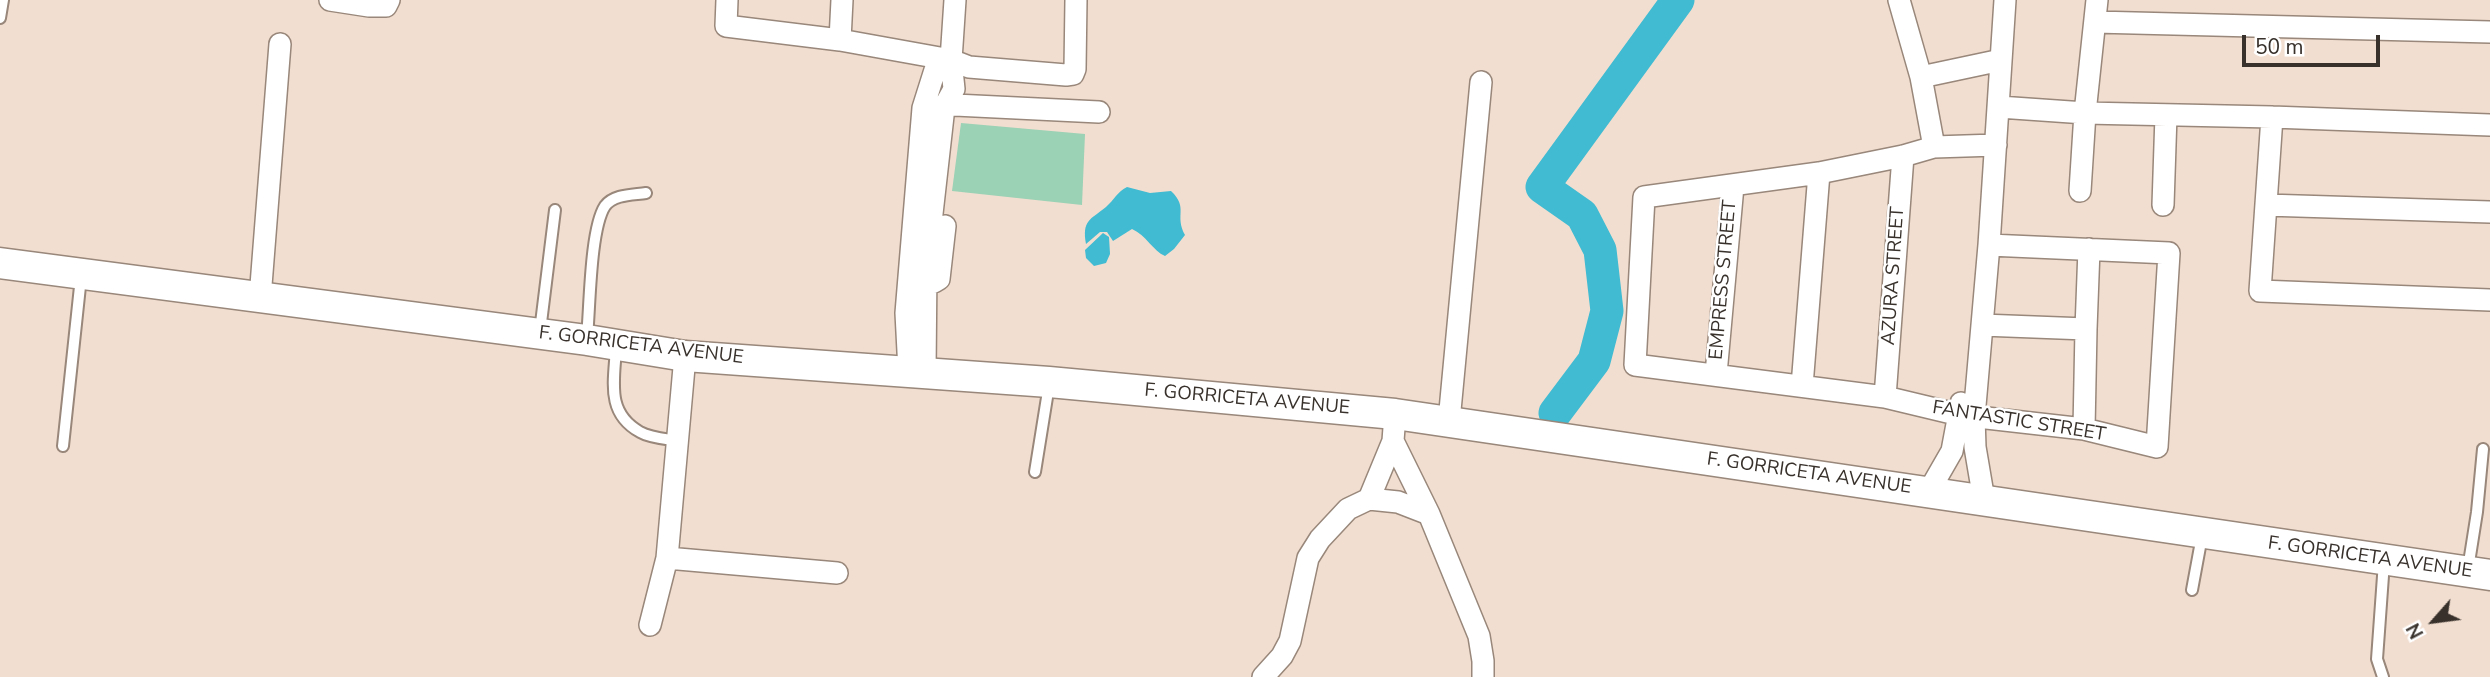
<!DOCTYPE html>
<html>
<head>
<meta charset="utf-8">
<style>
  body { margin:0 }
  #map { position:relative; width:2490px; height:677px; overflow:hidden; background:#f2ded0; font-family:"Nunito Sans",sans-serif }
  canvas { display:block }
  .north { position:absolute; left:2399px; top:586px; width:70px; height:70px; -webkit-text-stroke:5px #fff; paint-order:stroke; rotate:242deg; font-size:19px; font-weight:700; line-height:28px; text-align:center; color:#37302b }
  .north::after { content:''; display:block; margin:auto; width:24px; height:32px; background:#37302b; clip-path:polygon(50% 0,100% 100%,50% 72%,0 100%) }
  .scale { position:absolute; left:2242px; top:35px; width:138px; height:32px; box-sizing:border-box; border:4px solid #37302b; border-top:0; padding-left:9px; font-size:21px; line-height:24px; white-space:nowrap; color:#37302b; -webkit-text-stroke:5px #fff; paint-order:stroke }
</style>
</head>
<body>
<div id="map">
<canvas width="2490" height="677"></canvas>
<div class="north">N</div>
<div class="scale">50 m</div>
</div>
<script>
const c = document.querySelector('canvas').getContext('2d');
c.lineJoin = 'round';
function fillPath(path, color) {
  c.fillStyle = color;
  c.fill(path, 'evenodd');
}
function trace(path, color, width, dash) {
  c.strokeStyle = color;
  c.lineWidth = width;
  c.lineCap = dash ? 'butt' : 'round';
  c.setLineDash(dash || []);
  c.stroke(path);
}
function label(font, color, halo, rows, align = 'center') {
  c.font = font + ' "Nunito Sans",sans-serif';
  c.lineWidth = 5;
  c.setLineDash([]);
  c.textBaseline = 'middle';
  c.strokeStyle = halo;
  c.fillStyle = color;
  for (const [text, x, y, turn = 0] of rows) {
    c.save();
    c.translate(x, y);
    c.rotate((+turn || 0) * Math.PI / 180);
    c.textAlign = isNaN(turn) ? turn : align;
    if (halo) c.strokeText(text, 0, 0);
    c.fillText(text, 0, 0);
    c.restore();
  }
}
fillPath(new Path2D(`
  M961 123 1085 134 1082 205 952 191Z`), '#9bd1b5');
fillPath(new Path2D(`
  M1127 187 1150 193 1171 191C1189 208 1174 215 1185 235L1174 249 1165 256C1153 251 1146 235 1132 229L1113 241 1107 232H1100L1086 244C1082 220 1090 220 1106 207 1114 200 1117 192 1127 187Z
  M1103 233 1109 237 1110 254 1106 263 1094 266 1086 258 1085 250Z`), '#40bbd1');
trace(new Path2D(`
  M1555 413 1594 361 1607 311 1600 250 1582 215 1542 187 1678 0`), '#40bbd1', 33);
const lane = new Path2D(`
  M0 18 3 0
  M540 331 555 210
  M587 337C590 307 590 229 605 206 614 194 633 195 646 193
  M616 348C614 382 606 413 640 432 650 438 667 439 678 441
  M63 446 81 277
  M1035 472 1049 385
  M2468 569 2477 512 2483 449
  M2192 590 2202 536
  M2383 677 2377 659 2384 562`);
const street = new Path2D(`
  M330 0 369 6H386L389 0
  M727 0 726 26 840 40 951 60 969 67 1066 75 1073 74 1075 69 1076 0
  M1899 0 1921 77 1934 147
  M2095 22 2490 32
  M840 40 842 0
  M1921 77 2001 60
  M934 107 955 105 1099 112
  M1999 107 2085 113 2272 117 2490 125
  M2272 117 2260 291 2490 300
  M2080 191 2085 113 2097 0
  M2163 205 2166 115
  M2266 205 2490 212
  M1989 245 2169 253 2157 447 2084 429 1960 415 1885 397 1635 365 1644 197 1819 173 1903 156 1934 147 1996 145
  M924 282H934L939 279 945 226
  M260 298 280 44
  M1982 325 2086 329 2084 429
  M2086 329 2089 249
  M909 371 906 313 923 108 935 70 951 60
  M925 372 926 267 944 107 954 89 951 60 955 0
  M1716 374 1733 186
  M1802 386 1819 173
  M1885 397 1903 156
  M1449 421 1481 82
  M1393 441 1429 514
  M1929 491 1952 451 1961 403
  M1369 499 1398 502 1429 514 1479 636 1483 661V677
  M1984 500 1975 447 1974 417 1989 245 2005 0
  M667 558 837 573
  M650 625 667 558 685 356
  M1263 677 1282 656 1290 641 1308 558 1320 539 1348 509 1369 499 1393 441 1395 414`);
const secondary = new Path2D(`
  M0 263 587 340 685 356 1049 382 1395 414 2490 575`);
trace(lane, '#98877a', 14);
trace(street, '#98877a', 24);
trace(secondary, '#98877a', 33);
trace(lane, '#fff', 10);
trace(street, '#fff', 21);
trace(secondary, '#fff', 30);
label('19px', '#37302b', '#fff', [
  ["AZURA STREET",1894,276,-86],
  ["EMPRESS STREET",1724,280,-85],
  ["F. GORRICETA AVENUE",641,346,7],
  ["F. GORRICETA AVENUE",1247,400,5],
  ["FANTASTIC STREET",2019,422,9],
  ["F. GORRICETA AVENUE",1809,474,8],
  ["F. GORRICETA AVENUE",2370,558,8]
]);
</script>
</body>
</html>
